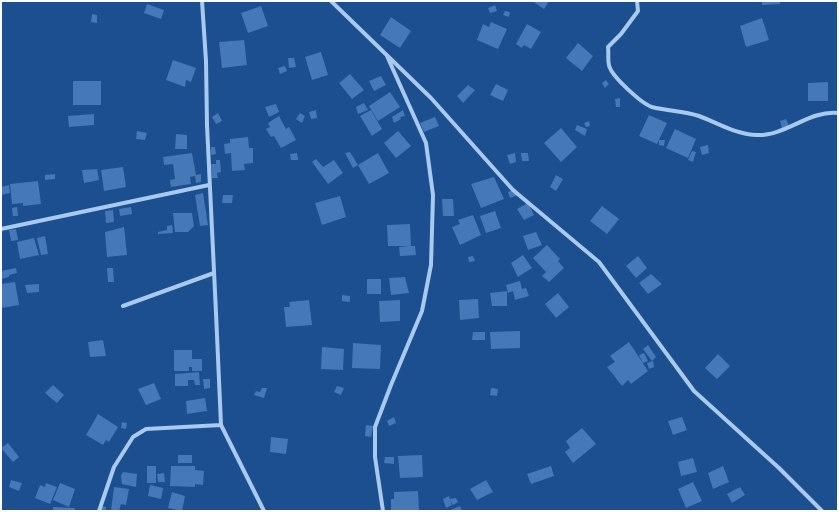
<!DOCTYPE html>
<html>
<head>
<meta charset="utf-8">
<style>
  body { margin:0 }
  #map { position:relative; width:839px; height:512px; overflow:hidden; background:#1b4f8f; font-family:"Fira Sans",sans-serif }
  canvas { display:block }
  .frame { position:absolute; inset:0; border:2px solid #fff; pointer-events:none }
</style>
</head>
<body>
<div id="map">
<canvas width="839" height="512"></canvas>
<div class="frame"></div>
</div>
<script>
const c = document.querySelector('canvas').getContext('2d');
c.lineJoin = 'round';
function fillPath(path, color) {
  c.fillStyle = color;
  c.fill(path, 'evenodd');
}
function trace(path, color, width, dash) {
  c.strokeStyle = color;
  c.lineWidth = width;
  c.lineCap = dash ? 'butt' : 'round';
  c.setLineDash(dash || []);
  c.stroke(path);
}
fillPath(new Path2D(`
  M532 1H549L544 9Z
  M762 1H780V4L762 5Z
  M147 4 164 10 161 19 144 13Z
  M495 5 497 11 490 13 488 8Z
  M261 6 268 26 248 33 241 13Z
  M505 11 510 12 509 17 503 15Z
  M92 14 97 15V23L91 22Z
  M391 17 411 31 400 48 380 35Z
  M762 18 769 40 746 47 740 26Z
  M491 22 507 29 498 49 477 40 483 24 489 27Z
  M527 24 541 32 531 49 524 45 522 48 516 44Z
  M244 40 247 65 222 68 219 42Z
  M578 43 593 56 582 71 566 58Z
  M321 52 328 75 312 80 305 57Z
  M288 58H294L296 67 289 68Z
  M173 60 196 68 191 82 186 80 185 87 166 80Z
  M285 66 287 71 280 74 278 68Z
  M350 74 364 90 352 99 339 83Z
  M381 76 386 85 374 91 369 81Z
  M606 80 609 84 605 88 602 83Z
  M73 81H101V105H73Z
  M828 82V101H808V83Z
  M496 84 508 90 503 101 490 95Z
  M468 85 475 90 463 103 457 96Z
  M390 92 400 107 378 121 369 106Z
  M620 98V107H616L615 99Z
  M364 103 368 110 358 114 356 107Z
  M276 104 279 112 269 117 265 107Z
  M316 110 317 118 311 119 309 112Z
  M371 110 382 129 372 136 360 116Z
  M403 110 405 116 400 117 401 119 394 123 392 117Z
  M218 113 222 121 216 124 212 117Z
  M300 113 305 116 302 123 296 119Z
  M94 114V125L69 127 68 116Z
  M649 115 667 123 657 144 639 136Z
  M279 116 286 129 289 127 296 140 281 148 274 136 271 137 266 129 270 127 268 123Z
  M435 117 439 126 424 132 420 123Z
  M786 119 789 126 782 128 780 121Z
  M589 121 590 126 586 127 584 123Z
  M577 125 587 129 585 136 575 130Z
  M561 128 577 147 561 162 544 143Z
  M675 129 696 139 688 158 666 148Z
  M137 131 147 133 145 140 136 139Z
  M398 131 411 146 396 158 384 143Z
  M176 134 187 135V149H175Z
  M248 137 249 148H253V163L244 164 245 170 232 171 231 153 225 154 224 144 230 143V139Z
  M659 140H665L664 146 659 145Z
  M708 145 709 153 702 155 700 147Z
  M211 147H215L216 154 211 155Z
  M692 151 696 152 693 162 688 160Z
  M350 152 358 165 353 168 345 153Z
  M192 153 196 175 201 174V182L196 183 195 176 190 177 191 184 171 187 170 180 175 179 173 164 164 165 163 157Z
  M297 153 298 160H291L290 154Z
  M378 153 389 173 369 184 358 165Z
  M515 153 516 162 510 164 507 155Z
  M521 153H528L529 161H522Z
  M316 159 323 167 334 160 343 173 328 184 312 162Z
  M216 160H220L221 172 217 173 218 178H212L211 164H216Z
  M123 167 126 187 104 191 101 170Z
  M97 169 99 180 84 183 82 170Z
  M55 174V179L45 180V175Z
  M556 175 563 179 556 191 550 187Z
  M494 177 504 199 481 208 471 184Z
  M38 181 41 204 23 206V203L12 204 10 184Z
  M9 185 10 193 1 195V187Z
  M516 189 518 195 510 198 508 192Z
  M203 193 208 225 200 226 195 195Z
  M223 195H233L232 203H222Z
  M340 196 346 217 322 225 315 203Z
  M442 199H453L454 216H443Z
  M528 203 534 215 524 220 517 209Z
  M602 206 619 219 607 234 590 221Z
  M17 207 18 216H13L12 208Z
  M131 207 132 214 120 216 119 209Z
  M113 210 114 222 106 223 105 211Z
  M495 211 501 228 486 233 480 216Z
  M173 213H192L194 226 188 232H175Z
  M473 215 481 235 460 245 452 227 460 224 458 220Z
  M410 224 411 246H415L416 255 400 256 399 247 409 246H388L387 225Z
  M172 225 173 233 158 234V232L167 230V226Z
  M124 227 127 255 107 257 105 232Z
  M16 229 18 240 11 241 9 230Z
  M536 232 542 245 528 250 523 236Z
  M45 236 48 254 41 255 37 238Z
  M34 238 39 255 20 259 17 242Z
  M547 245 560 259 558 261 564 268 549 282 542 276 546 272 533 258Z
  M523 255 532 268 518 277 511 263Z
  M473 256 475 261 469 262 468 257Z
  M638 256 647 268 636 278 626 266Z
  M16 268 17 273 9 275V277L1 279V271Z
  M107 268H113L114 282H108Z
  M651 274 662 284 648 294 639 283Z
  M405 277 409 293 391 295 389 278Z
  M367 279H381V294H367Z
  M520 281 522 289 526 288 529 296 515 300 513 291 508 293 506 285Z
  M15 282 19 305 1 308V284Z
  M39 284V292L27 293 25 285Z
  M507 291V306H492L490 293Z
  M558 293 569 307 556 318 545 304Z
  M342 295 350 296V302L342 301Z
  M478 299 479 318 460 320 459 300Z
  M309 300 312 325 286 327 284 307H290L289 302Z
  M400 300V321L380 322 379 301Z
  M520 331V348L491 349 490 332Z
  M473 332H485V340H472Z
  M103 340 106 356 90 357 88 342Z
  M629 342 648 371 631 384 628 380 622 386 607 367 615 362 610 356Z
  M353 343 381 345 380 369 352 368Z
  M648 345 656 357 652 361 643 349Z
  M322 347 344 349 343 370 321 369Z
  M174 350H192V359H202V371H192V367H189V371H174Z
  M644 353 648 361 643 363 639 355Z
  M718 354 730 366 717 379 705 368Z
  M653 361 654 367 649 369 647 363Z
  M199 372 200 385H195L194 380H188V386H175V374Z
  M203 379H210V388L204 389Z
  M154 383 161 399 146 405 138 389Z
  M53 385 64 395 57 403 45 393Z
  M337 386 344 388 341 395 334 392Z
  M262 388H267L264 398 254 395 256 391 260 392Z
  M491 388 498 389 497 396 490 395Z
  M205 398 207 411 187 414 186 401Z
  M98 414 118 427 109 442 106 440 103 445 86 435Z
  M394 417 396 423 389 426 387 421Z
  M682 417 687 430 673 435 668 421Z
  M122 422 127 423 126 429 121 428Z
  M366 425 373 426 371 437 365 436Z
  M582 428 596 444 573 463 565 452 570 448 566 441Z
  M271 437 288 439 286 454 270 452Z
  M8 443 19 457 13 462 1 448Z
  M178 455H192V463H178Z
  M422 455 423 477 400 478 398 456Z
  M385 457H394V464L384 463Z
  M693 458 697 472 681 476 678 462Z
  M147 466H156V483H147Z
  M171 466H195V470L204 471 203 485 195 484V487L170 486Z
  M551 466 554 476 531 484 527 474Z
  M723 466 729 482 713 489 708 473Z
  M123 472 137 474 136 487 122 484 121 476Z
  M164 473 165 482H158L157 474Z
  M11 480 22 483 19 491 9 487Z
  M486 480 493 492 477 500 470 489Z
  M693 482 702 501 686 508 678 489Z
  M46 483 57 487 50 504 35 498 40 485 45 487Z
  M60 483 75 489 69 507 53 500Z
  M150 485 163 488 161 499 148 496Z
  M114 487 129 489 126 505 121 504 119 511H111Z
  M740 487 745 495 732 503 727 494Z
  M418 491 419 511H391V499H394V492Z
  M172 492 185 496 182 511 168 508Z
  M449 496 450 499 456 498 458 502 453 505 450 500 452 505 446 508 443 499Z
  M101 506 106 507V511H100Z
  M460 506 462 511H448Z
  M53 507 75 508 74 511H53Z`), '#4478b7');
trace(new Path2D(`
  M202 1 206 61 207 125 216 313 221 425 264 511
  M331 1 431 98 513 190 599 262 694 391 779 468 822 511
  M637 1 638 11 621 34 608 47C609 53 607 63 610 68 614 78 642 104 652 107 667 111 684 111 699 116 718 123 737 135 757 135 786 136 809 110 838 113
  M1 229 209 185
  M123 306 214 273
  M99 511 114 467 133 437 146 429 221 425
  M383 511 375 457V427L391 385 422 311 431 265 433 195 426 143 387 56`), '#a9c9ee', 4);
</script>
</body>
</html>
